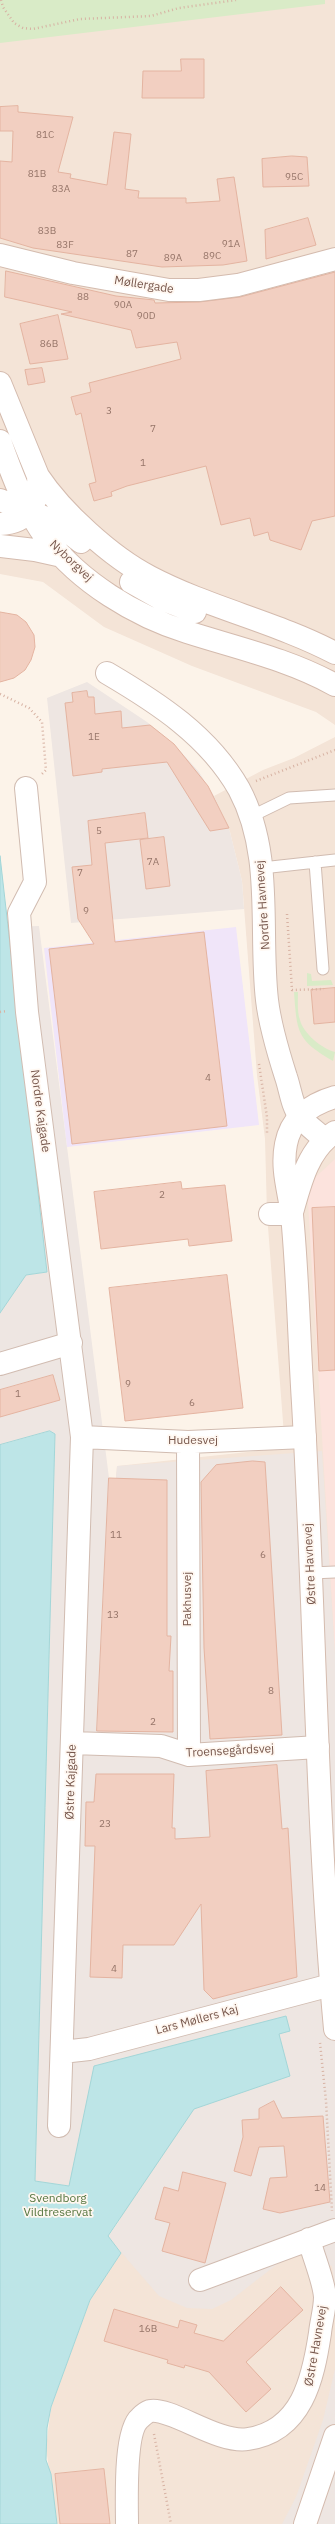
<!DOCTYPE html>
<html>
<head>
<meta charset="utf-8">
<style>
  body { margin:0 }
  canvas { display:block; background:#fcf3e9 }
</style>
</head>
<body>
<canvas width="335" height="2524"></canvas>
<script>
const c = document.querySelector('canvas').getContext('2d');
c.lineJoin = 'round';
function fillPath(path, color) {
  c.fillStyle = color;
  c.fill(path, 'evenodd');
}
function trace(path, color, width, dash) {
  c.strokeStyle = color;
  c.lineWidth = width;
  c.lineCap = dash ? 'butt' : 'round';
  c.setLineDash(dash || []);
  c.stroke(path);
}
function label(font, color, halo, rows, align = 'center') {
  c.font = font + ' "IBM Plex Sans",sans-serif';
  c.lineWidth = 3.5;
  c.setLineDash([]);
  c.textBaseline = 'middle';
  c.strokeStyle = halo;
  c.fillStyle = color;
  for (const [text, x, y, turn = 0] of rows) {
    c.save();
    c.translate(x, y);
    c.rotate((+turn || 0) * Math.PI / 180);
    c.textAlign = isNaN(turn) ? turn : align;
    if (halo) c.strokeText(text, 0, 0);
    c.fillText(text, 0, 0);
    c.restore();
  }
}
fillPath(new Path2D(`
  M0 0H335V725L316 712 192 666 104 627 43 582 0 574Z
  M335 737V2524H57L46 2448 51 2407 90 2300 121 2253 109 1478H116L117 1466 285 1448 267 1214 265 1139 257 1075 242 881 230 832 214 796 263 770 294 758Z`), '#f4e4d7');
fillPath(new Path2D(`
  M335 1159V1654L307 1185Z`), '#fce3dd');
fillPath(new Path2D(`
  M87 682 147 722 174 744 199 772 214 796 230 832 242 881 244 909 71 923 47 698Z
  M39 926 109 1478H116L117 1466 322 1451 335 1654V2288L332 2266 293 2252 231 2300 212 2309 187 2308 159 2296 108 2237 194 2109 279 2034 286 2016 69 2186 35 2181 55 1434 50 1431 0 1445V1313L26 1275 47 1272 8 927Z
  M335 2369V2524H282L296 2497 323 2420Z`), '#eee6e2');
fillPath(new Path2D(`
  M236 927 259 1125 67 1147 44 948Z`), '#f0e5f9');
fillPath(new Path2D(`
  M0 0H325V4L0 43Z
  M307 973 311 974 312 981 331 980 333 985 307 986Z
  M294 992H298C298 1001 297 1012 300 1020 303 1033 322 1049 335 1052L333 1061C297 1040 297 1033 294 992Z`), '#d9ebc7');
const water = new Path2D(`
  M0 856 47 1272 26 1275 0 1313Z
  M50 1431 55 1434 35 2181 69 2186 94 2066 286 2016 290 2031 279 2034 290 2076 194 2109 108 2236 121 2253 90 2300 51 2407 47 2428 46 2460 51 2474 57 2524H0V1445Z`);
fillPath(water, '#bde5e7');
trace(water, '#a3d6d8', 1);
const building = new Path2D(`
  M181 59H204V98H142L143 71H181Z
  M18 106V112L73 117 58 172 71 174 70 178 107 185 114 132 131 134 125 189 139 191 138 198H186V203L220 201 217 179 234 177 247 261 223 265 162 267 33 248 0 238V161L12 162 13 131H0V107Z
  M292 156 307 157 309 186 263 187 262 159Z
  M308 218 316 245 266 259 265 230Z
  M6 271 116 296 154 300 155 303 199 302 240 297 335 272V516L312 521 301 550 270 540 268 532 254 536 250 518 221 525 206 466 127 486 111 492 112 496 94 501 89 484 96 482 81 413 76 415 71 397 91 392 89 383 181 359 177 342 136 348 131 330 61 314 72 312 5 297Z
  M58 315 68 359 30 364 20 324Z
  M42 368 45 382 28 385 25 370Z
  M0 612 17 615 26 622 34 635 35 647 31 660 25 670 14 678 0 682Z
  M87 691 88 697H94L95 714 121 711 122 728 150 725 174 744 208 786 229 828 210 831 167 762 102 769V772L73 776 65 703 73 702 72 693Z
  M145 813 148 838 105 843 115 942 204 932 227 1126 72 1144 49 949 94 944 78 919 72 867 92 865 88 821Z
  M164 837 170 886 146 889 140 840Z
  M335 988V1022L314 1024 311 990Z
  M181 1182 182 1189 225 1185 232 1241 189 1246 188 1239 101 1249 94 1192Z
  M335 1207V1370L319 1371 312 1208Z
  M227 1275 243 1408 125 1421 109 1288Z
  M53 1375 60 1400 0 1417V1390Z
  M253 1461 265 1462 282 1735 210 1739 204 1648 201 1482 216 1465Z
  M109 1478 167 1480V1636H171L169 1671H173V1732L97 1731Z
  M277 1765 282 1829 288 1828 297 1977 213 1999 204 1990 201 1904 174 1945H123L122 1978 90 1977 95 1846H85L86 1802H94L96 1774H174L172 1828H175V1839L210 1837 206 1771Z
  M274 2101 282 2118 323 2116 330 2202 280 2213 263 2209 270 2178 287 2177 284 2146 259 2147 251 2176 234 2171 243 2137 242 2120 259 2119V2109Z
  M183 2172 226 2183 205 2263 162 2251 170 2223 155 2219 164 2187 178 2191Z
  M281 2287 303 2310 246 2362 271 2389 246 2412 209 2372 185 2365 184 2368 167 2363 168 2360 104 2341 114 2309 178 2328 180 2320 197 2325 194 2333 223 2341Z
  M104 2469 110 2524H60L55 2474Z`);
fillPath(building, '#f2cfc1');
trace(building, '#e4b4a1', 1);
const lane = new Path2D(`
  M250 817 289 798 335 795
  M315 862 323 969
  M262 868 335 860
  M311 1573 335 1572`);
const street = new Path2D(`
  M107 673C158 703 209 736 239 789 274 854 259 930 267 1000 270 1026 278 1052 286 1077 290 1088 292 1107 300 1116 306 1125 317 1132 324 1139
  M26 788 35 882 19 913 27 1012 82 1437 59 2126
  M270 1214H292
  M0 1364 71 1343
  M82 1437 188 1442 305 1437
  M188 1442 189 1755
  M72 1743 161 1746 189 1755 318 1747
  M62 2052 89 2049 331 1985
  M200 2280 335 2230
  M127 2524C127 2503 124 2431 140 2418 142 2416 147 2412 150 2411 171 2407 218 2444 248 2439 302 2431 313 2379 320 2333 321 2322 325 2309 325 2297 324 2281 313 2256 309 2239`);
const secondary = new Path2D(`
  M0 255 73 273 169 290H199L238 285 335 259
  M0 383 38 476C40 502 29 523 0 524
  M0 441C12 475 25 510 47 539 80 582 135 616 187 632 237 648 288 659 335 685
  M38 476C62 512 111 557 150 577 209 608 276 622 335 653
  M0 500 54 521 81 542
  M0 546 35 550 62 556
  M131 582 161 599 195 612
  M335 1097C311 1104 291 1118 286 1144 281 1169 289 1191 292 1215 298 1277 299 1341 303 1403 315 1611 316 1821 335 2029
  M293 1209C301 1180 309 1149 335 1132
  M305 2524 335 2436`);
trace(lane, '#d1bcb1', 13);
trace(street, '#d1bcb1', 24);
trace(secondary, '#d4bbae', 24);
trace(new Path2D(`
  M1 0 3 7 14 23 23 28 33 29 80 19 151 16 179 8 236 0
  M0 694 29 708 42 722 46 770 40 776
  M256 781 335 750
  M287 914 292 990 324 989
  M0 1012 7 1011
  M259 1064 267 1117V1134
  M320 2043 326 2101 332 2211
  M154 2434 171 2524`), '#d7b2a3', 2.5, [1, 3]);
trace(lane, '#fff', 11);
trace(street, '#fff', 22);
trace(secondary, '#fff', 22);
label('10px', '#967569', null, [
  ["81C",45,135],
  ["81B",37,174],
  ["95C",294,177],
  ["83A",61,189],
  ["83B",47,231],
  ["91A",231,244],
  ["83F",65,245],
  ["87",132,254],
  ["89C",212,256],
  ["89A",173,258],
  ["88",83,297],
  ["90A",123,305],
  ["90D",146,316],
  ["86B",49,344],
  ["3",109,411],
  ["7",153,429],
  ["1",143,463],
  ["1E",94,737],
  ["5",99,831],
  ["7A",153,862],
  ["7",80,873],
  ["9",86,911],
  ["4",208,1078],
  ["2",162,1195],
  ["9",128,1384],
  ["1",18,1394],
  ["6",192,1403],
  ["11",116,1535],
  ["6",263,1555],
  ["13",113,1615],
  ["8",271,1691],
  ["2",153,1722],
  ["23",105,1824],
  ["4",114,1969],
  ["14",320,2188],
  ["16B",148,2329]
]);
label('12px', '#77574c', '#fff7f0', [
  ["Møllergade",144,285,9],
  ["Nyborgvej",71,561,43],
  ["Nordre Havnevej",263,905,-94],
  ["Nordre Kajgade",40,1111,82],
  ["Hudesvej",193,1441],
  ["Østre Havnevej",310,1564,-93],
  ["Pakhusvej",188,1599,-90],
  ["Troensegårdsvej",230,1751,-3],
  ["Østre Kajgade",71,1782,-88],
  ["Lars Møllers Kaj",197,2020,-15],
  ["Østre Havnevej",316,2346,-80]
]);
label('12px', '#577741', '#fff7f0', [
  ["Svendborg",58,2199],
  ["Vildtreservat",58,2213]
]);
</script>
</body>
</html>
